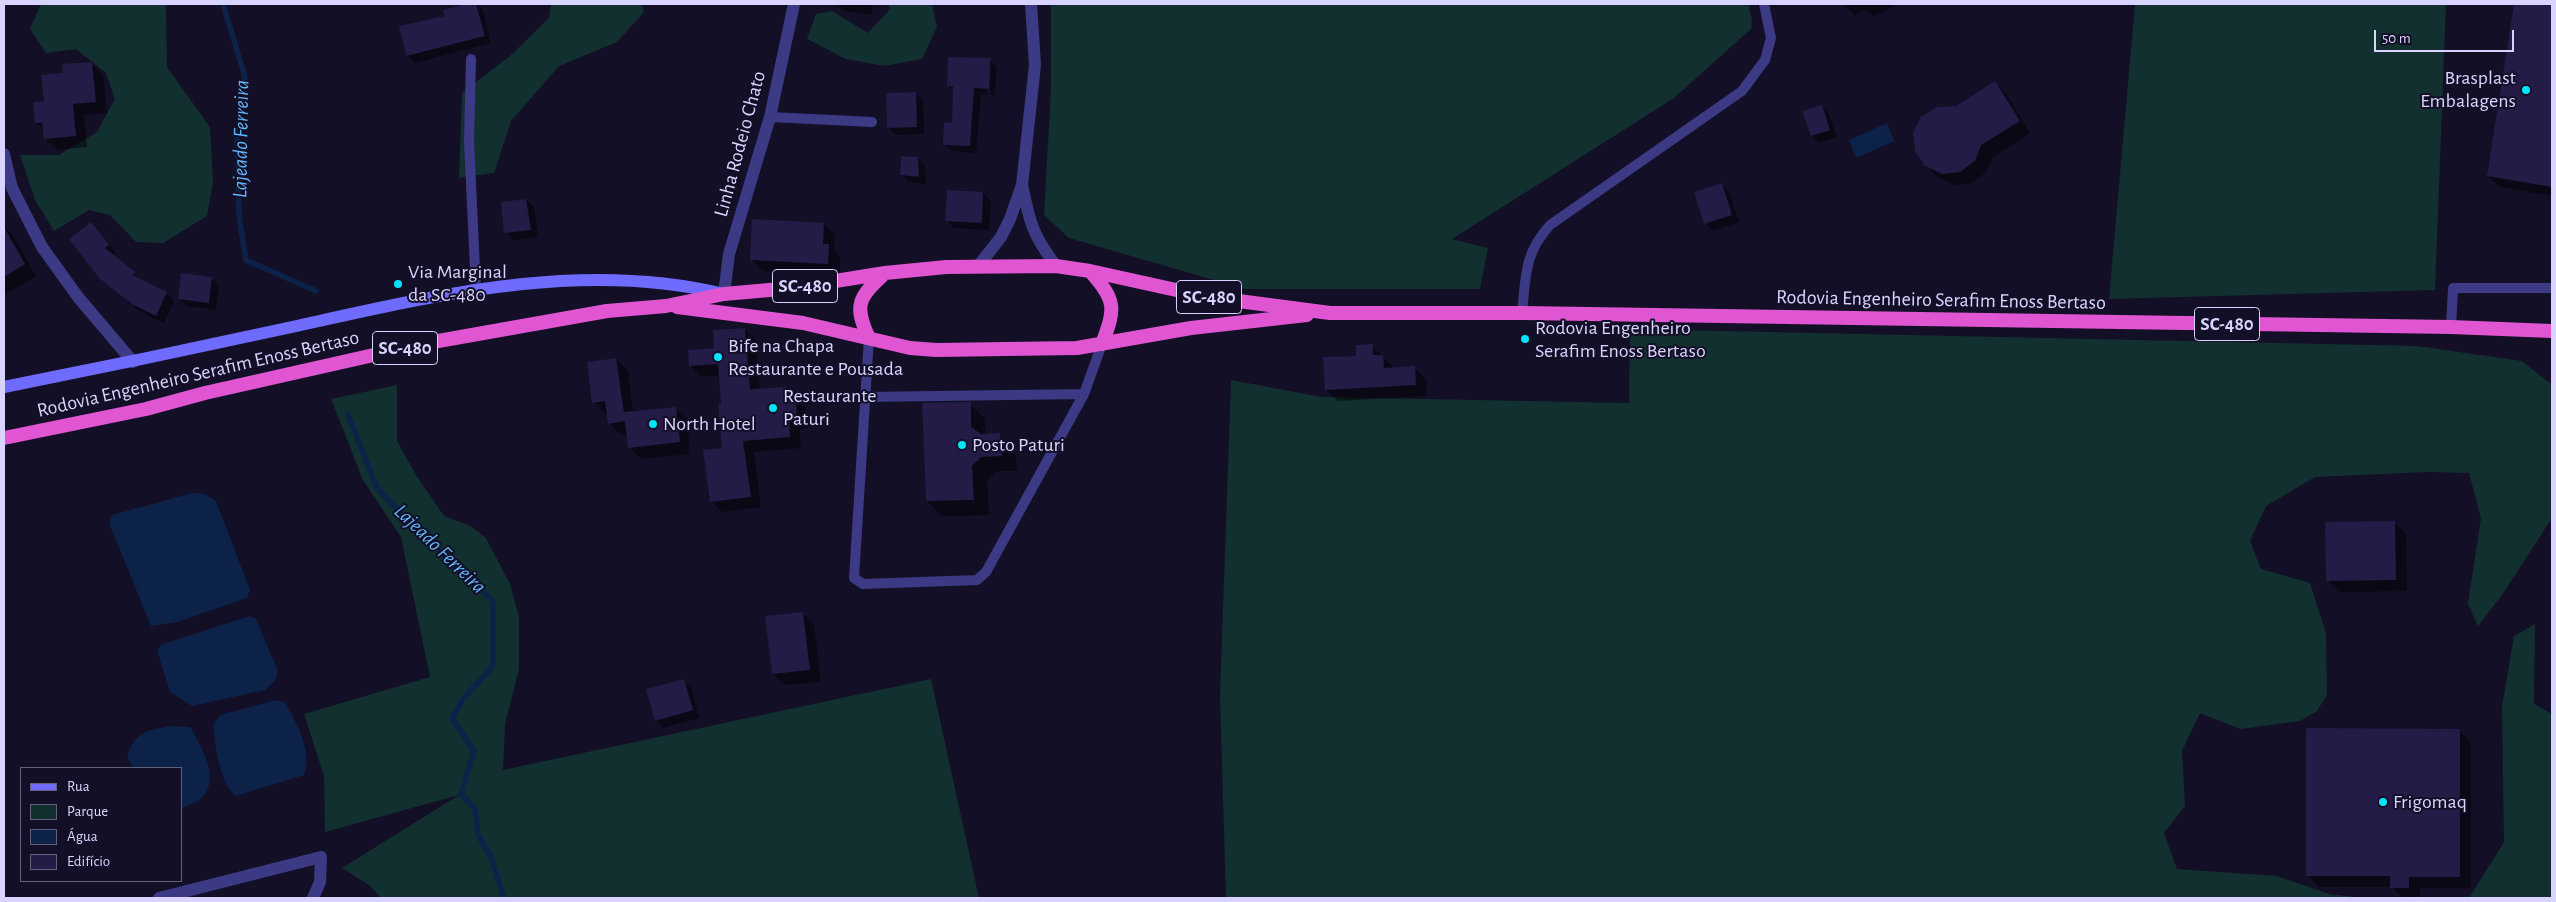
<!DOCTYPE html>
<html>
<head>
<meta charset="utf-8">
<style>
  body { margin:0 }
  #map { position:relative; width:2556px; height:902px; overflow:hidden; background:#130f26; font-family:"Alegreya Sans",sans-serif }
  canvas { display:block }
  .frame { position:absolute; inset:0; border:5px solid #d9d4ff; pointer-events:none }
  .legend { position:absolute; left:20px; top:767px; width:162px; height:115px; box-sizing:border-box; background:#130f26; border:1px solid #625e7d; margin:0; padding:6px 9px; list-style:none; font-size:15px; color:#d9d4ff }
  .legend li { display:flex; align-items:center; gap:10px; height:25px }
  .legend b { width:25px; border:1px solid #625e7d }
  .scale { position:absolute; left:2374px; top:30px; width:140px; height:22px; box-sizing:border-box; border:2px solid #d9d4ff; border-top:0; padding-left:6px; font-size:15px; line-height:18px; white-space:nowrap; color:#d9d4ff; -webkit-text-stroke:4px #130f26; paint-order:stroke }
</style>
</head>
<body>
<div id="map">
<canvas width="2556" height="902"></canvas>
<div class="frame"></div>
<ul class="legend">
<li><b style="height:6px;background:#6f6bff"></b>Rua</li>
<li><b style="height:14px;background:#12302f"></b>Parque</li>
<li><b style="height:14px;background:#0c2248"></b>Água</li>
<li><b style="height:14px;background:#241b47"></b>Edifício</li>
</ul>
<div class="scale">50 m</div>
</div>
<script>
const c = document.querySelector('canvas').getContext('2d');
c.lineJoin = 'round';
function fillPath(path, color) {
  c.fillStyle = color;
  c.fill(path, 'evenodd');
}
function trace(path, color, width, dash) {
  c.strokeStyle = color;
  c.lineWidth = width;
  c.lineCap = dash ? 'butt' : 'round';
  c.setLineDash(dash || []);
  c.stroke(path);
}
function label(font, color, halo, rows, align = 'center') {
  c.font = font + ' "Alegreya Sans",sans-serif';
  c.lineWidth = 4;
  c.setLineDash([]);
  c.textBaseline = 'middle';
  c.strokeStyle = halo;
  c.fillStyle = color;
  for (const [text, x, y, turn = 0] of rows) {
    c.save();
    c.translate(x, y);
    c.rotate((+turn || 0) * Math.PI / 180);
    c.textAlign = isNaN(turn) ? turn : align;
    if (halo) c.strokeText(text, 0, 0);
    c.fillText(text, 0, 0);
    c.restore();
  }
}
fillPath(new Path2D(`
  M41 4H166L167 67 210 127 213 182 207 216 163 243 136 242 110 215 89 210 54 231 35 200 20 155H59L97 132 115 99 106 73 76 49 46 53 30 29Z
  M551 4H642L644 12 617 42 559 66 511 121 494 173 459 178 462 93 510 56 549 18Z
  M889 4H932L937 27 922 59 884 66 846 59 807 39 816 14 832 11 868 33 890 9Z
  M1051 4H1748L1752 20 1751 29 1674 98 1452 239 1488 248 1480 289H1245L1069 238 1044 215 1051 89Z
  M2135 4H2446L2435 290 2109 299Z
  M1630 329 2417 346 2522 361 2552 385V518L2502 595 2478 626 2468 604 2481 518 2469 473 2427 472 2315 477 2266 506 2250 541 2261 569 2310 583 2326 633 2327 695 2317 711 2300 721 2240 729 2200 713 2182 751 2185 806 2164 833 2177 869 2277 876 2329 894 2364 898H1226L1220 696 1231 380 1322 397 1629 403Z
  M397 385V441L416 475 444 516 471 526 486 538 510 584 519 617V669L505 724 503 770 931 679 979 898H381L369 885 342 868 459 795 325 832 324 776 304 714 430 677 401 537 363 480 331 399Z
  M2535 624 2534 704 2552 714V898H2469L2504 842 2502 707 2514 636Z`), '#12302f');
fillPath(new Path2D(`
  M1887 123 1894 141 1856 158 1849 140Z
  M192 493 205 494 216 501 250 590 247 598 177 622 151 626 109 523 112 515Z
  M250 616 256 619 278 671 275 681 265 690 192 706 170 692 157 650 163 644Z
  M277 700 285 702C296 722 313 752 304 775L235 796C218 778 216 749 213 725L220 715Z
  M169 726 190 727C200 744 219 775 205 794 201 801 189 805 181 808V768H132L127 755C138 730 144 732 169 726Z`), '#0c2248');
fillPath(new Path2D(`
  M471 4H476L483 10 491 43 415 63 407 55 446 17 445 10Z
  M836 4H873L872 15 844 11Z
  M1843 4H1897L1874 17 1866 9 1855 16Z
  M2515 4H2552V196L2500 187 2488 176Z
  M989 60 996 67 995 95H990L991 65H988L987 95 981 94 976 153 952 151 944 144 953 124 954 92 948 86Z
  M91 63 103 75 107 113 84 115 87 147 57 150 45 138V131L36 123 45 102Z
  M1995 83 2006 94 2030 133 1993 157 1986 172 1972 183 1955 185 1938 178 1926 166Z
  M915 93 923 101 924 134 896 135 888 127Z
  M1822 107 1829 114 1837 137 1819 143 1812 135Z
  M918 158 925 166 926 184 909 182 902 175Z
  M1721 184 1729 192 1739 222 1713 231 1705 223Z
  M983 193 991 201 989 230 954 228 947 220Z
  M526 200 534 207 538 237 513 240 506 232Z
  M91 224 116 253 112 256 142 281 167 293 174 301 164 323 141 312 100 277Z
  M823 224 835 235 834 251 840 257V275L763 271 752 260Z
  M4 226 12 234 36 276 4 295Z
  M212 279 219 286 216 310 187 306 179 299Z
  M744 329 756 340 760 390 786 388 806 410 808 428 799 429 801 448 754 452 761 507 722 512 711 501 724 449 720 375 701 377 690 365Z
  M1372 346 1395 369 1414 368 1426 379 1427 396 1338 401 1326 389 1357 357Z
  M616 359 628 371 633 412 675 408 687 420 690 454 641 459 629 447 628 434 621 435 609 423 608 414H605L594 402Z
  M970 404 985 419 986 435H1000L1015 450 1017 471H997L987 481 989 515 942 516 927 501Z
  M2395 523 2406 534 2407 591 2339 592 2327 580Z
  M803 613 814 625 821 682 785 685 773 674 767 617Z
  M683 680 691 688 699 718 663 728 656 721Z
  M2459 730 2471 742V888H2420V898H2403L2392 887H2319L2307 875Z`), '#0007');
trace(new Path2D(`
  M223 4 245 77 237 140 239 216 246 260 316 291
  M348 415 377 488 422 535 493 601V666L463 699 452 718 474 751 461 794 475 809 478 835 491 857 504 898`), '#0c2248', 5.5);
fillPath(new Path2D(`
  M466 4H476L485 36 406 56 399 26 445 16 443 10Z
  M2514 4H2552V187L2487 176Z
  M948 57 990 58 989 89 974 88 970 146 943 145 944 122 952 123 953 87 947 86Z
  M92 62 96 102 73 104 76 136 44 139 42 123H35L33 102 44 101 41 75 63 73 62 64Z
  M1995 81 2020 121 1981 145 1975 161 1960 172 1942 174 1925 166 1915 151 1913 133 1921 117 1937 107 1956 106Z
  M916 92 917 127 887 128 886 93Z
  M1822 105 1830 130 1811 136 1802 111Z
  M901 156 918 157 919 177 900 175Z
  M1722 183 1732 215 1704 224 1694 192Z
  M947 190 983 192 982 223 945 221Z
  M526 199 531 230 504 233 501 202Z
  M752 219 824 223 823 244H829L828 264 750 260Z
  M91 222 109 245 105 248 135 272 133 275 167 292 156 316 132 304 99 278 69 239Z
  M4 227 25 264 4 277Z
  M181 273 212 277 209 303 178 299Z
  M745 328 750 389 786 387 788 399 796 398 797 417 789 418 790 437 743 441 751 497 710 502 703 450 722 448 718 404H721L718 364 689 366 688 350 714 348 713 330Z
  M1373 344V355H1383L1384 368 1415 366 1416 385 1325 390 1323 357 1356 356V345Z
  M616 358 625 419 624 412 676 407 680 442 628 448 625 421 608 424 605 401 592 403 587 362Z
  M971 402V427L981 434 1000 433 1002 456 981 457 972 466 974 500 926 501 922 403Z
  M2395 521 2396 580 2326 581 2325 522Z
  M803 612 810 670 772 674 765 616Z
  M684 679 693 710 655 721 646 689Z
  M2306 728 2460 729V877H2409V888H2390V876H2306Z`), '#241b47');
trace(new Path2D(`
  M471 59 469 141 476 290
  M770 117 872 122
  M1522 313C1526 275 1524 254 1550 225L1742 91 1765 60 1771 38 1764 4
  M2451 327 2453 288H2552
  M869 338 854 578 863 584 977 580 986 572 1084 394 1102 344
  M864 397 1084 394`), '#3d3a85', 10);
trace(new Path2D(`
  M4 154 12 188 42 247 78 297 133 362
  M724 294 729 254 770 117 794 4
  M159 898 321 857 320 882 313 898`), '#3d3a85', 12);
trace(new Path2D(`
  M1022 185C1030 223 1032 234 1056 266
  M979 265 1001 237 1010 219 1022 185 1035 65 1031 4`), '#3d3a85', 12);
trace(new Path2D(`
  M4 387C100 368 196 348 292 327 433 296 580 259 724 294`), '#6f6bff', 12);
trace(new Path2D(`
  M1090 271C1116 301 1116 307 1102 344
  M677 307 803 323 910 348 936 350 1077 348 1191 328 1307 315
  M869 338C853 305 859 297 885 273
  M4 438 146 409 205 393 427 343 607 311 666 306 724 294 792 288 885 273 946 267 1056 266 1090 271 1208 297 1330 313H1522L2451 327 2552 331`), '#e055d1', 14);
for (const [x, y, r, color] of [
  [2526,90,5,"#00e5ff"],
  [398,284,5,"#00e5ff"],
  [1525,339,5,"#00e5ff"],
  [718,357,5,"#00e5ff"],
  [773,408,5,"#00e5ff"],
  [653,424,5,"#00e5ff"],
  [962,445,5,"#00e5ff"],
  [2383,802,5,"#00e5ff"]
]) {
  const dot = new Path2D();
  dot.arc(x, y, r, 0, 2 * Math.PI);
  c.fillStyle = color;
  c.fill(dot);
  trace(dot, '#130f26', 2);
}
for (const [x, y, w] of [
  [805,286,65],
  [1209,297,65],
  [2227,324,65],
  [405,348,65]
]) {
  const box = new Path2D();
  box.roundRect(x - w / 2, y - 16.5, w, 33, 4);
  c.fillStyle = '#130f26';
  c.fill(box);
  trace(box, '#d9d4ff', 1);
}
label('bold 19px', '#d9d4ff', null, [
  ["SC-480",805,286],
  ["SC-480",1209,297],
  ["SC-480",2227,324],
  ["SC-480",405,348]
]);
label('20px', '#d9d4ff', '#130f26', [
  ["Brasplast",2516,78,"right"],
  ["Embalagens",2516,101,"right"],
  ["Via Marginal",408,272],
  ["da SC-480",408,295],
  ["Rodovia Engenheiro",1535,328],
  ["Serafim Enoss Bertaso",1535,351],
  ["Bife na Chapa",728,346],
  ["Restaurante e Pousada",728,369],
  ["Restaurante",783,396],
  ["Paturi",783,419],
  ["North Hotel",663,424],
  ["Posto Paturi",972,445],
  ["Frigomaq",2393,802]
], 'left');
label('20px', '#d9d4ff', '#130f26', [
  ["Linha Rodeio Chato",740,144,-75],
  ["Rodovia Engenheiro Serafim Enoss Bertaso",1941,300,1],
  ["Rodovia Engenheiro Serafim Enoss Bertaso",198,374,-13]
]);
label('italic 21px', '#62b6ff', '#130f26', [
  ["Lajeado Ferreira",241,139,-89],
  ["Lajeado Ferreira",440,549,44]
]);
</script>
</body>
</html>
